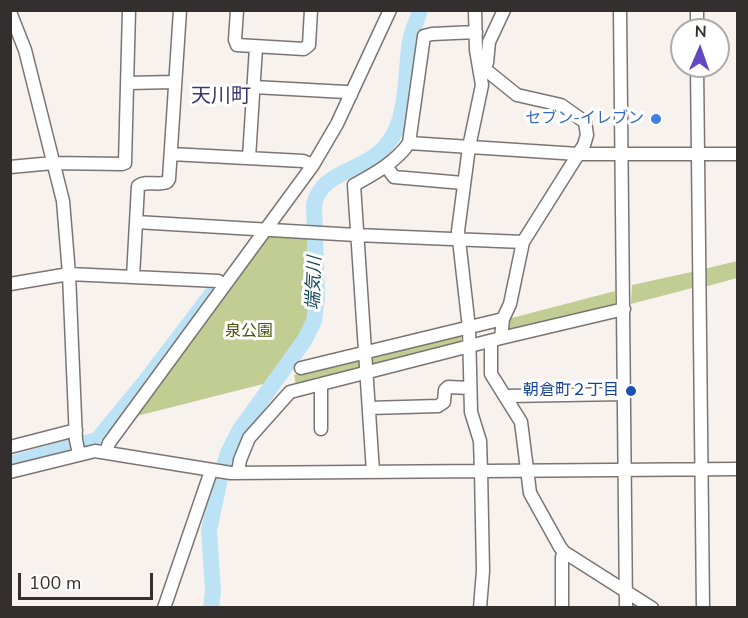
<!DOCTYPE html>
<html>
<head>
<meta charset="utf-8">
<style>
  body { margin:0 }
  #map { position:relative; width:748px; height:618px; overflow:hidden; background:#f8f2ef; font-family:"Nunito Sans",sans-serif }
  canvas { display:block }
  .frame { position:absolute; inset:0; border:12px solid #322f2e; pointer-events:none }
  .north { position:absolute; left:670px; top:18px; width:60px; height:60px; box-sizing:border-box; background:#fff; border:2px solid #adacab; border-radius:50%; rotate:2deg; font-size:16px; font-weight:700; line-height:24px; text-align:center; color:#322f2e }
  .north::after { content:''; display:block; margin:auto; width:21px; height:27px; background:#6249c1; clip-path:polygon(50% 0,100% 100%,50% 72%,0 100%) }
  .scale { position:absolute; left:18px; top:573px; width:135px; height:27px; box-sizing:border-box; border:3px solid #322f2e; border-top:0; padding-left:8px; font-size:18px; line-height:21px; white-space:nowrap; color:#322f2e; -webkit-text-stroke:4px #fff; paint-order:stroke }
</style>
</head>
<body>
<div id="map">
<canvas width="748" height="618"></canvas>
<div class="frame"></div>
<div class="north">N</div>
<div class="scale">100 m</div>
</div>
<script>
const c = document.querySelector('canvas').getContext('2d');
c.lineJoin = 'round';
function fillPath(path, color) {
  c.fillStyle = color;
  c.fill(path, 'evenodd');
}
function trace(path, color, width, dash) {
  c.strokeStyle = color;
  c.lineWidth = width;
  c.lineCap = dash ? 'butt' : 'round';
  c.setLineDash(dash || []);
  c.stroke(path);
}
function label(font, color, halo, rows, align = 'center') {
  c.font = font + ' "Nunito Sans","Noto Sans JP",sans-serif';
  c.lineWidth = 6;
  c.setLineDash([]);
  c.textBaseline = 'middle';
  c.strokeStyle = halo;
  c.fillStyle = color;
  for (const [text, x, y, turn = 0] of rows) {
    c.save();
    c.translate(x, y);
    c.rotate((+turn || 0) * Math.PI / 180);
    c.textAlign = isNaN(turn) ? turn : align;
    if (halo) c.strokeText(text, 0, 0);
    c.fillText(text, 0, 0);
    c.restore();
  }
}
fillPath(new Path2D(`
  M265 233 307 236C308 265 316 301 304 329 295 348 279 366 267 383L133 417Z
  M737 261V278L704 287V269Z
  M696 271V287L631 304 632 285Z
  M615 291V308L506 334 508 319Z
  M461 334V344L375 366 371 363 374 354Z
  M358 359 361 362 362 367 358 371 296 386 294 375Z`), '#c2cd93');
trace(new Path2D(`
  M10 464 97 440 144 383 214 291
  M211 608 213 591 209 530 220 479 228 453 239 431 304 341 314 321 317 297 314 205C321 169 366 173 388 143 408 119 405 72 410 41 412 31 417 21 420 10`), '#bbe3f5', 16);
const minor = new Path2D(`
  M237 10 235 40 237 45 304 49 309 45 311 10
  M475 10 476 50 482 85 469 147 458 231 469 328 471 412 480 441 481 470 483 571 480 608
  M620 10 626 608
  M697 10V30
  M10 12 25 50 63 201 69 274 76 440 79 454
  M697 66 703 608
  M480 68 486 70 517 95 561 105 585 122 587 135 584 145 523 242 510 304 503 319 501 338
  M480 68 487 63 489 42 504 10
  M127 83 174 82
  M254 87 346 92 351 95
  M409 143 578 154H738
  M171 154 303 161 313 165
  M249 158 256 47
  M386 166 394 177 463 183
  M10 167 53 163 122 164 125 163 129 10
  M136 222 356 235 523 242
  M133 277 138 186C146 180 158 186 167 182L169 179 180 10
  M10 284 69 274 218 281 224 285
  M491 341V374L521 422 530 493 560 547 564 552 652 608
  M301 368 503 319
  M321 384V429
  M507 396 623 394
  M369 408 438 406 444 402 445 390 448 387 470 388
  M10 447 76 430
  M106 452 109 443 313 165 337 124 390 10
  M10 472 95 451 231 473 738 469
  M238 472 240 460 249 438 290 392 501 338 624 309
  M373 472 354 185C374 174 396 162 409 143L424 36 432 34 476 32
  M164 608 211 471
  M562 608V557L564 552`);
trace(minor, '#7a7572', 15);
trace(minor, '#fff', 12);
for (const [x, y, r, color] of [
  [656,119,6,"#3f7fe0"],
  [631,391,6,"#1a4fb4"]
]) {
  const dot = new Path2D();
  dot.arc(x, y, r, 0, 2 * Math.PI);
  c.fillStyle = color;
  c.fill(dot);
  trace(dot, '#fff', 2);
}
label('16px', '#366cbe', '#fff', [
  ["セブン-イレブン",644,119]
], 'right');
label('16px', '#4a520b', '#fff', [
  ["泉公園",249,332]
]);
label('16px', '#164399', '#fff', [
  ["朝倉町２丁目",619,391]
], 'right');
label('italic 18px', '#17495b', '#fff', [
  ["端気川",315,283,-88]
]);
label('20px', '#3c336f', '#fff', [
  ["天川町",221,97]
]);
</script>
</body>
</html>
